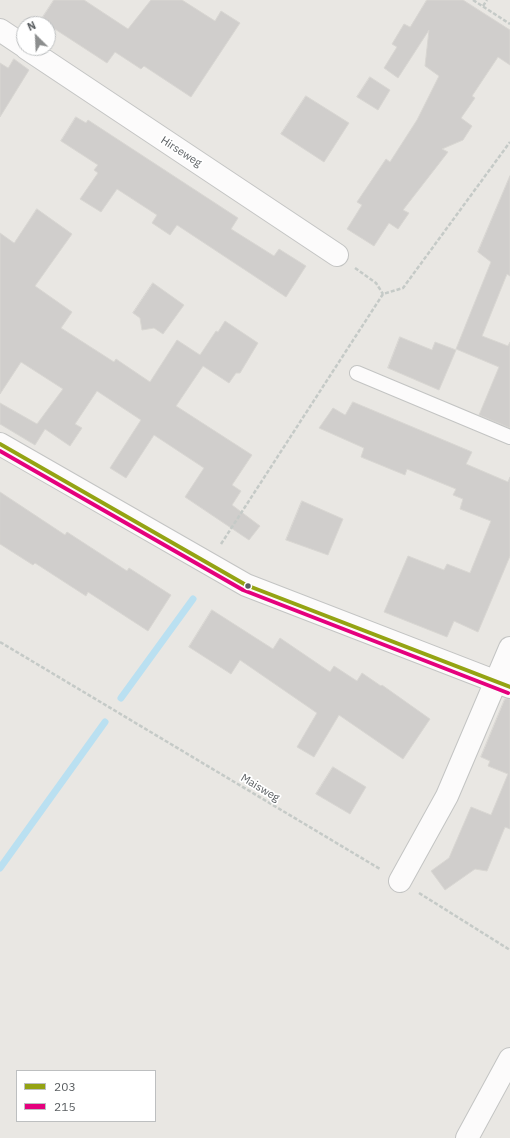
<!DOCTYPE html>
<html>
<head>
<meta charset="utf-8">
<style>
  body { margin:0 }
  #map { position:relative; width:510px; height:1138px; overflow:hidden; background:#e9e7e3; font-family:"IBM Plex Sans",sans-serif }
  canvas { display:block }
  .legend { position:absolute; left:16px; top:1070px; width:140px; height:52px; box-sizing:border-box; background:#fff; border:1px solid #bdbfc0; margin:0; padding:5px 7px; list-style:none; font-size:12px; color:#5a5e61 }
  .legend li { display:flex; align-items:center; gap:8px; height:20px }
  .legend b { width:20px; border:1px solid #bdbfc0 }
  .north { position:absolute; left:16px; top:16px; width:40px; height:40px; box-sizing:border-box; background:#fff; border:1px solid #bdbfc0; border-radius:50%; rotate:336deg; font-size:11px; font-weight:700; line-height:16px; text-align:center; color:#5a5e61 }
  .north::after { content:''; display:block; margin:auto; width:14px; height:18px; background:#8c8e8e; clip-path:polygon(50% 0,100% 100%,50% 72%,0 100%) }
</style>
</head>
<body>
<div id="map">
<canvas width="510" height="1138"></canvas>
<ul class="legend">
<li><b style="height:5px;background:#94a313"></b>203</li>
<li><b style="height:5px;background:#e5007d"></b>215</li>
</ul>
<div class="north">N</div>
</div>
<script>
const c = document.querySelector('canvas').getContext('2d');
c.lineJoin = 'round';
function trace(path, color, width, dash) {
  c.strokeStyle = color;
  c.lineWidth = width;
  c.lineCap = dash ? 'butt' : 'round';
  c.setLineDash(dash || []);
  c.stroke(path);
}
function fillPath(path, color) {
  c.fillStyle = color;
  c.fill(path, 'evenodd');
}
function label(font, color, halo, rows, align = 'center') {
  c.font = font + ' "IBM Plex Sans",sans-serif';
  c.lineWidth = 3.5;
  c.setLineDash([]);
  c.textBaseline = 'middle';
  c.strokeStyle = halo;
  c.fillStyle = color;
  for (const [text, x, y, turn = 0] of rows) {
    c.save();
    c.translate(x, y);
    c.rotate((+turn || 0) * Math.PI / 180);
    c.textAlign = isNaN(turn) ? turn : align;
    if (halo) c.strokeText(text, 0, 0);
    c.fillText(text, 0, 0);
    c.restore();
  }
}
trace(new Path2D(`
  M121 698 193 599
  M0 868 105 722`), '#bae0f1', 7);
const building = new Path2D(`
  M54 0H84L128 29 151 0H182L215 21 221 11 240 23 191 97 144 66 141 69 115 52 107 63 41 20Z
  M427 0H463L510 30V65L498 57 472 96 475 98 461 118 472 126 463 140 442 149 448 152 403 210 409 213 398 229 389 223 374 246 347 229 362 205 357 202 386 159 390 162 417 120 439 76 425 66 429 30 398 78 384 68 397 47 392 44 404 24 410 27Z
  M14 59 29 70 0 117V63L8 68Z
  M370 77 390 90 378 110 357 97Z
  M306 96 349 123 324 162 281 134Z
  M76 117 86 123 88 120 238 218 231 229 274 256 279 249 306 266 286 297 177 225 170 235 152 223 157 215 117 189 101 212 80 199 98 173 94 170 98 165 61 141Z
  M510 176V276L507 274 482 336 508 346 510 342V428L479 415 499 367 456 349 491 262 478 252Z
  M37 209 72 234 35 286 72 312 61 328 114 362 116 359 150 382 177 340 200 355 216 331 218 332 225 321 258 343 240 373H236L229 383 203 366 176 406 252 455 232 485 241 491 232 505 260 526 249 540 185 497 204 468 154 435 126 478 110 468 141 420 97 391 75 424 82 428 70 446 45 429 35 445 0 424V403L37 424 63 389 21 362 0 394V233L14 243Z
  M153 283 184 305 163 334 154 328 142 330 140 318 133 313Z
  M400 337 432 350 435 342 456 350 439 390 388 368Z
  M353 402 472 452 466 464 508 482 510 477V556L478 632 454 621 447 637 384 612 408 556 444 570 447 564 470 573 491 521 460 509 463 499 453 495 456 489 407 469 405 475 361 457 364 448 319 428 333 408 345 415Z
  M0 492 65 535 67 532 127 571 129 568 171 595 148 631 88 592 86 596 35 563 33 565 0 544Z
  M302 501 343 519 328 555 286 540Z
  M212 610 273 649 280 638 330 672 334 666 357 681 362 673 381 686 382 685 430 719 403 759 339 715 314 757 297 747 317 713 240 660 231 674 189 647Z
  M505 699H510V829L505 827 487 871 475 869 445 890 431 871 449 858 471 807 491 815 508 774 488 766 490 761 481 757Z
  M333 767 366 787 350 814 316 794Z`);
fillPath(building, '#d0cecc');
trace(building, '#d8d6d2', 1);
const lane = new Path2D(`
  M357 373 510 437`);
const street = new Path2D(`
  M0 30 24 46
  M26 48 337 255
  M0 444 246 585 510 687
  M400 881 447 796 510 648
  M467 1138 510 1059`);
trace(lane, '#c3c4c3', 16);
trace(street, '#c3c4c3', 24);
trace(new Path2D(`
  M473 0 510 24
  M483 6 487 0
  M355 268 376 283 383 294
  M221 544 383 294 403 288 510 142
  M0 642 380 869
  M419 893 510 950`), '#c5cac7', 2.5, [4, 2]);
trace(lane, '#fcfbfb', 14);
trace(street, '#fcfbfb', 22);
trace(new Path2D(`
  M0 444 246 585 510 687`), '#94a313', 4);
trace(new Path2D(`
  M0 451 243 590 508 693`), '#e5007d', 4);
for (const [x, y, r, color] of [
  [248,586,3.5,"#5a5e61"]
]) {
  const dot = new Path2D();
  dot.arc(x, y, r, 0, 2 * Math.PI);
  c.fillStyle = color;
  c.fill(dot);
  trace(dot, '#fff', 1.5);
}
label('11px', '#5a5e61', '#fff', [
  ["Hirseweg",181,152,33],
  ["Maisweg",260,788,31]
]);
</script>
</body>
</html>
